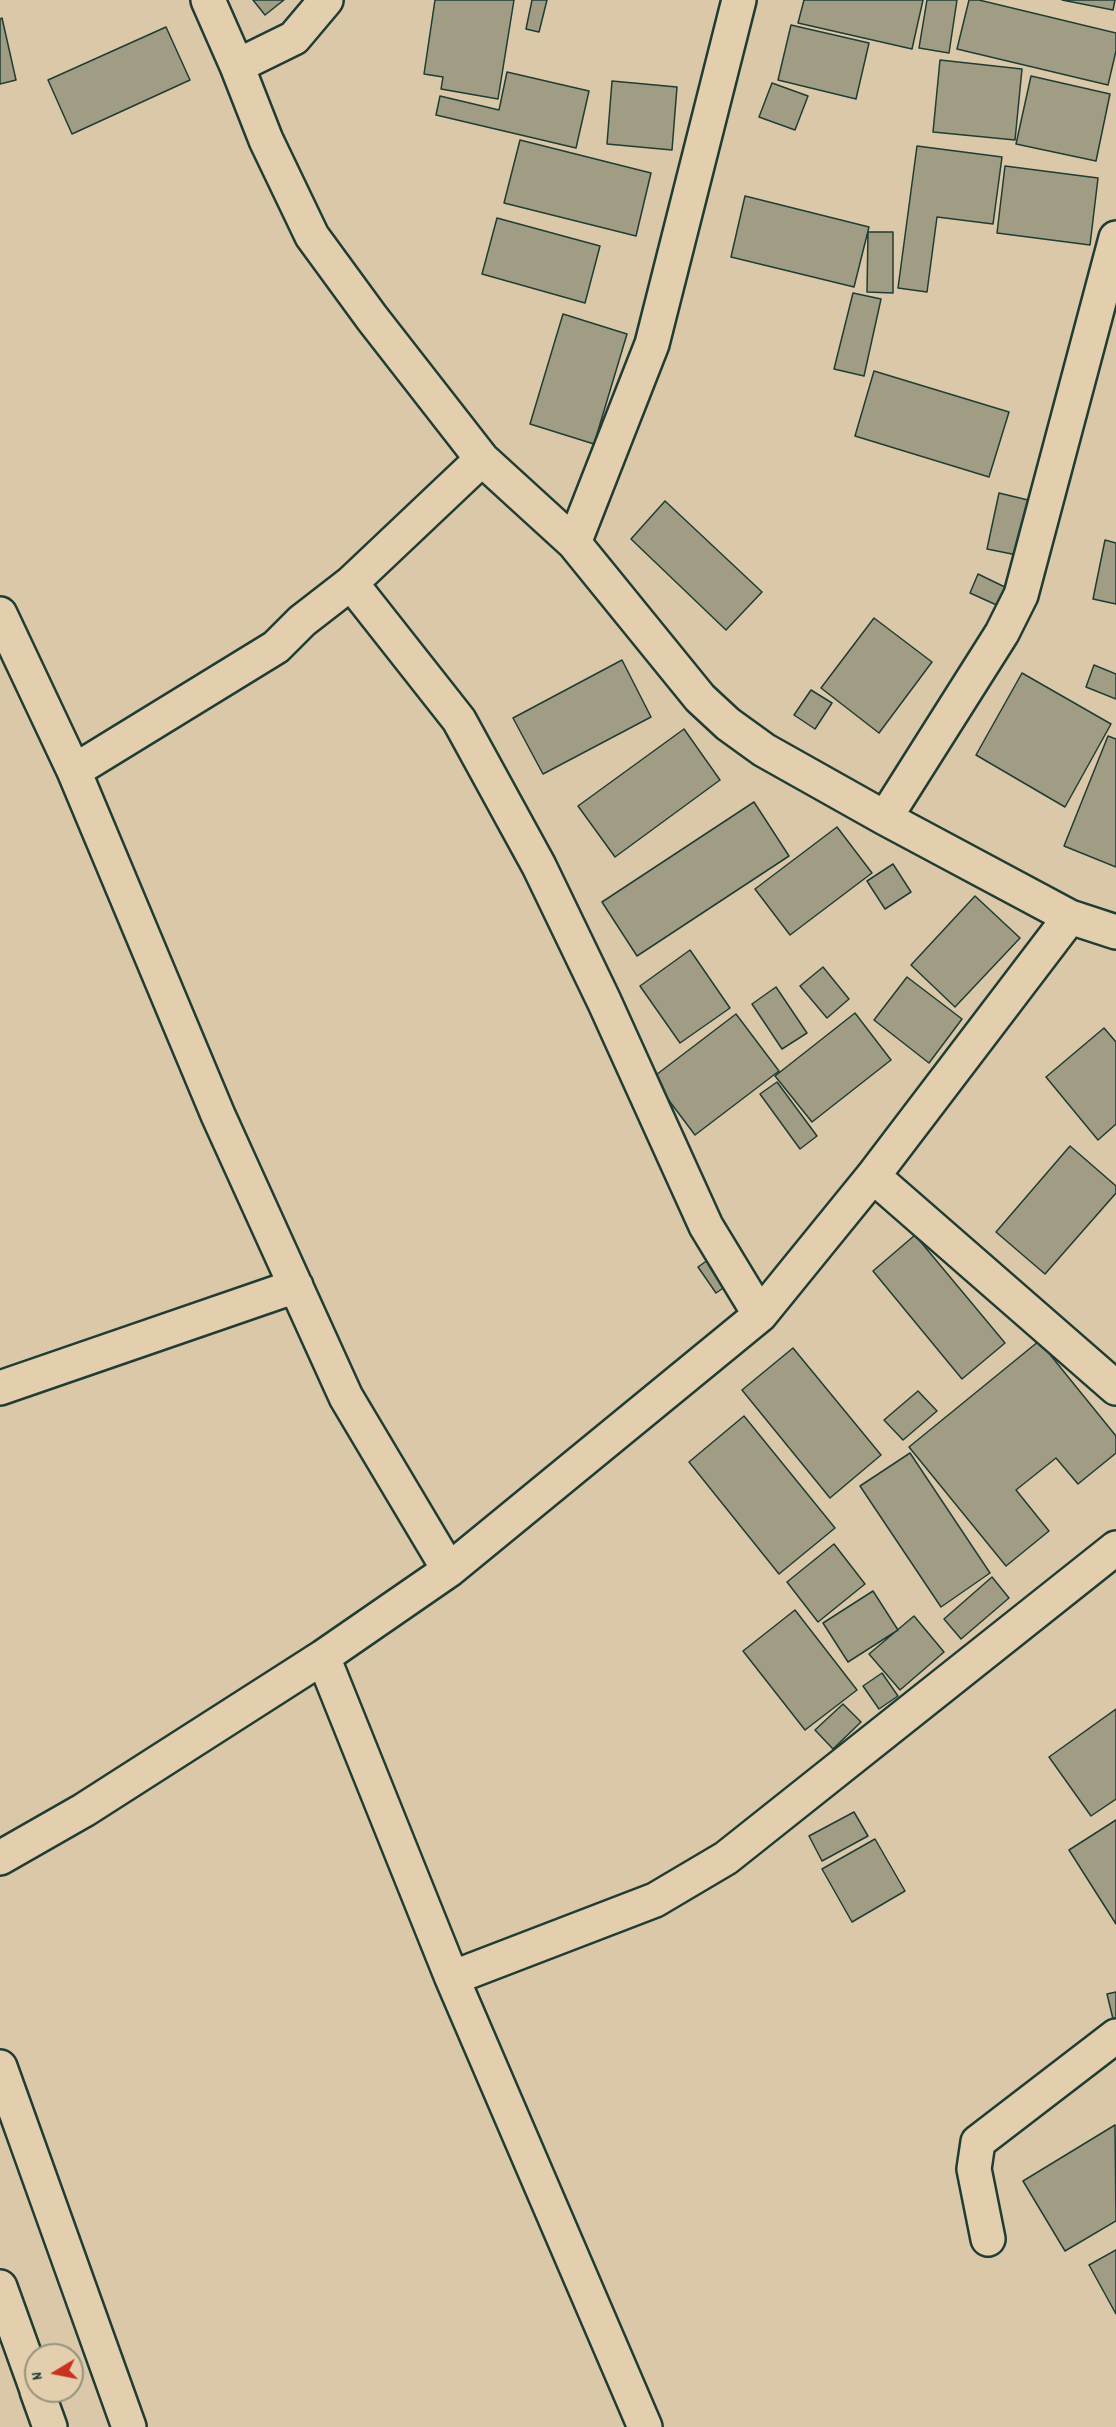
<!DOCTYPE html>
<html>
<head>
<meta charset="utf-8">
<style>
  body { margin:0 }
  #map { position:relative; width:1116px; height:2427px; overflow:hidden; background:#dbc8a8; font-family:Dekko,sans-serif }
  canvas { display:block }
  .north { position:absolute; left:24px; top:2343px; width:60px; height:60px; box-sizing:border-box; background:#e3cead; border:2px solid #95947d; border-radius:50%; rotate:260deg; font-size:16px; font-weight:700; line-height:24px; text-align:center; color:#1f3d34 }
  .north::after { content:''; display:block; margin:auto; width:21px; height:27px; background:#c8321e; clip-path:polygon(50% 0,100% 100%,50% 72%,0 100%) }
</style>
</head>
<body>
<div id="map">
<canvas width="1116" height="2427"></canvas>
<div class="north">N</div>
</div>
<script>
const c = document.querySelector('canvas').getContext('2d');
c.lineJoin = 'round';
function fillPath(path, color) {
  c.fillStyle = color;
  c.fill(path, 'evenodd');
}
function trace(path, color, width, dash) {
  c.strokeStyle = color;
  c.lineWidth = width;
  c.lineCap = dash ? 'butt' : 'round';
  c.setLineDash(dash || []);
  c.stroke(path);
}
const building = new Path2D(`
  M253 0H284L265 15Z
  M435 0H514L498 99 441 89 443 77 424 74Z
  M532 0H547L539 32 526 29Z
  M804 0H923L912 49 798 23Z
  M927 0H957L949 53 919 48Z
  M969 0H979L1116 33V51L1108 85 957 49Z
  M1062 0H1115L1113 10Z
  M2 18 16 80 0 84V19Z
  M791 25 869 43 856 99 778 80Z
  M166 27 190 80 72 134 48 80Z
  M940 60 1022 69 1015 140 933 132Z
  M507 72 589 91 576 148 436 115 440 96 499 110Z
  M1031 76 1110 94 1096 161 1016 144Z
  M612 81 677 87 672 150 607 144Z
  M772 83 808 96 795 130 759 117Z
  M520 140 651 173 636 236 504 203Z
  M917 146 1002 157 993 224 937 217 927 292 898 288Z
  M1005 166 1098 178 1090 245 997 233Z
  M745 196 869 227 854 287 731 257Z
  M497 218 600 246 585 303 482 274Z
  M868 232H893V293L867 292Z
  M853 293 881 299 864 376 834 369Z
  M563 314 627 334 594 444 530 424Z
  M874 371 1009 412 989 477 855 436Z
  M999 493 1028 500 1017 555 987 549Z
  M665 501 762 592 726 630 631 539Z
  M1105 540 1116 543V604L1093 599Z
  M978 574 1009 589 1001 607 970 593Z
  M874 618 932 662 879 733 821 688Z
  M622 660 651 717 543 774 513 718Z
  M1094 665 1116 674V699L1086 687Z
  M1022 673 1111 724 1065 807 976 755Z
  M811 690 832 703 815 729 794 715Z
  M684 729 720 780 615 857 578 806Z
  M1108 736 1116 739V867L1064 846Z
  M754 802 789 856 637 956 602 902Z
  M837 827 872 873 790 935 755 889Z
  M893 864 911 892 885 909 867 881Z
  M975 896 1020 938 955 1007 911 965Z
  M690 950 730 1008 680 1043 640 986Z
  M823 967 849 999 827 1018 800 986Z
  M907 977 962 1019 929 1063 874 1020Z
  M776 987 807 1033 782 1049 752 1004Z
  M855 1013 891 1060 812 1122 775 1076Z
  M736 1014 779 1071 695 1135 652 1078Z
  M1104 1028 1116 1042V1124L1098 1140 1046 1077Z
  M777 1082 817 1136 800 1149 760 1094Z
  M1070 1146 1116 1186V1193L1045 1274 996 1232Z
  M915 1235 1005 1343 962 1379 873 1271Z
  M719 1252 738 1278 716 1293 698 1267Z
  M1039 1341 1116 1436V1453L1078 1484 1056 1458 1016 1490 1049 1531 1006 1566 909 1447Z
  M793 1348 881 1455 830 1498 742 1390Z
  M918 1391 937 1411 903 1440 884 1420Z
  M744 1416 835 1528 779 1574 689 1462Z
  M910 1453 990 1573 941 1607 860 1486Z
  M834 1544 865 1584 818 1622 787 1582Z
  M992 1577 1009 1598 961 1639 944 1619Z
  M873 1591 898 1630 848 1662 823 1623Z
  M795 1610 857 1690 805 1730 743 1651Z
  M914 1616 944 1652 900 1690 869 1654Z
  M882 1673 898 1696 879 1709 863 1686Z
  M843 1704 861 1722 833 1749 815 1730Z
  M1116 1709V1799L1091 1816 1049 1757Z
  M854 1812 868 1836 822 1861 809 1836Z
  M1116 1820V1924L1069 1850Z
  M875 1839 905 1891 852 1922 822 1869Z
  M1116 1992V2018L1113 2019 1107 1994Z
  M1115 2125 1116 2221 1065 2251 1023 2181Z
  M1116 2250V2314L1089 2265Z`);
fillPath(building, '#a19d84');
trace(building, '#1f3d34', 1.5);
const minor = new Path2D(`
  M208 0 237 66 266 140 312 236 372 318 482 459 574 543 700 698 728 724 764 750 885 818 1070 917 1116 932
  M237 66 294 38 326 0
  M574 543 652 344 739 0
  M351 583 459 720 539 866 604 1001 706 1226 760 1315
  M0 614 74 771 218 1115 346 1397 449 1570
  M74 771 276 647 302 621 351 583 482 459
  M885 818 1002 633 1021 595 1116 238
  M873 1176 1116 1388
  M0 1388 296 1286
  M323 1657 452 1978 645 2427
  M0 1858 84 1810 323 1657 449 1570 760 1315 873 1176 1070 917
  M452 1978 655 1900 726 1858 1116 1548
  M988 2239 974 2169 978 2142 1116 2036`);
const major = new Path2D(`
  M0 2067 129 2427
  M0 2287 36 2387
  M37 2391 50 2427`);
trace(minor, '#1f3d34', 38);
trace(major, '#1f3d34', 38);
trace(minor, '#e3cead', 33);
trace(major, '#e3cead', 33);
</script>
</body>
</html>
